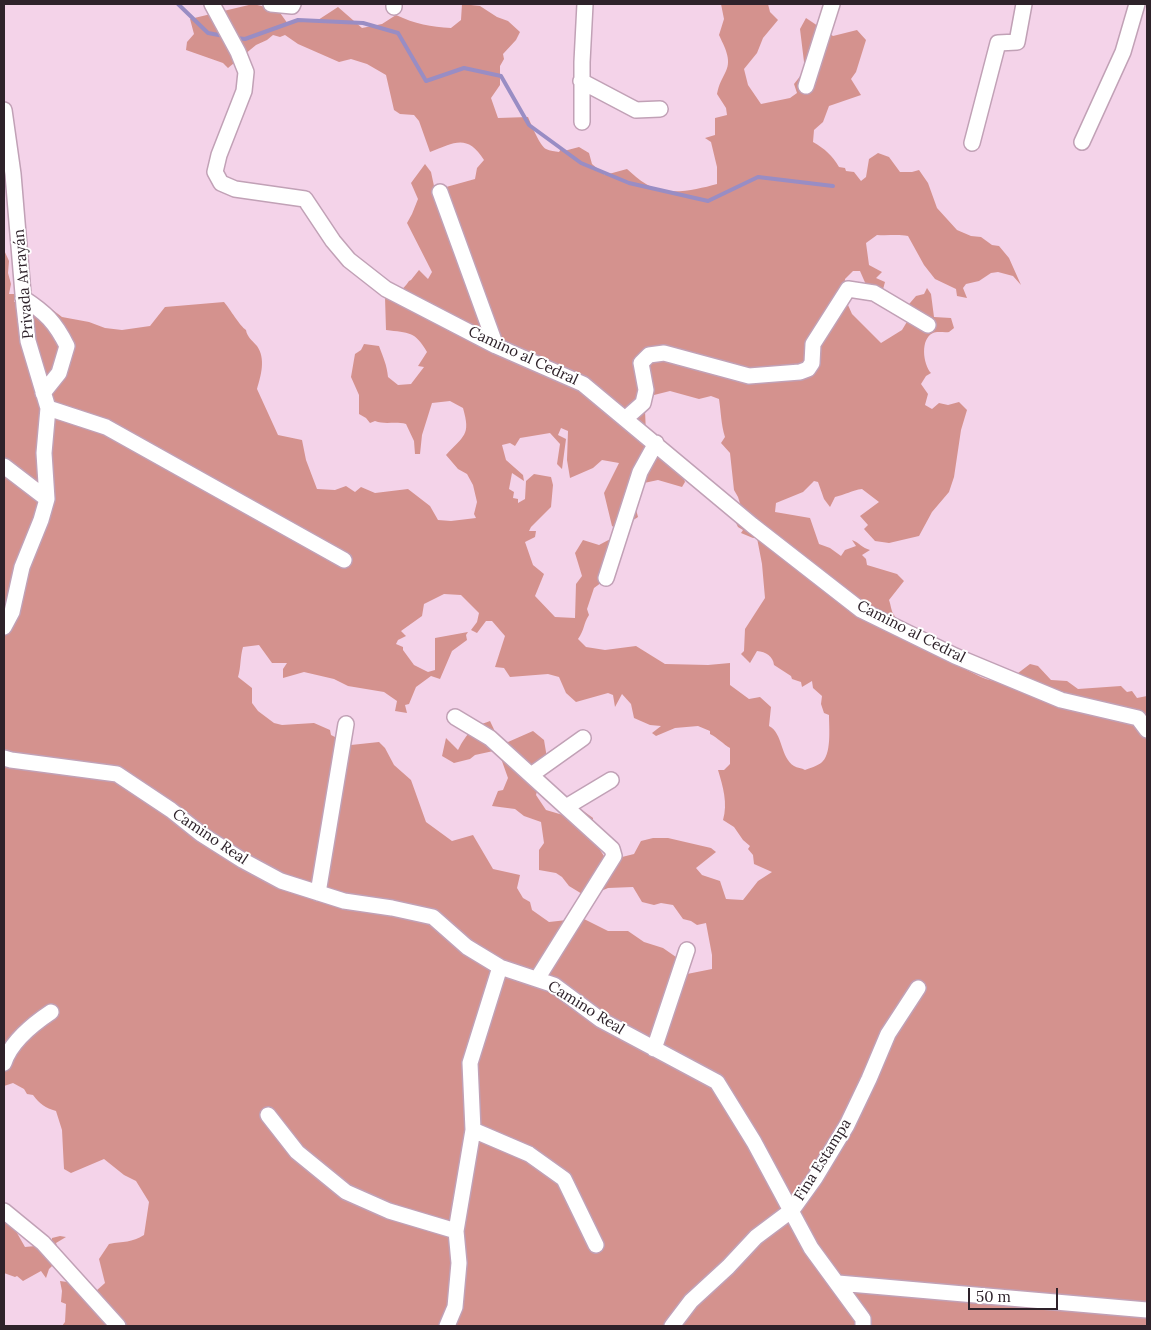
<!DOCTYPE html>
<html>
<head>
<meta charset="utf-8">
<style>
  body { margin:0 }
  #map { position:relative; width:1151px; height:1330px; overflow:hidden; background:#f4d3e9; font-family:Lora,serif }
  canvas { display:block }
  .frame { position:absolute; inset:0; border:5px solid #2e222a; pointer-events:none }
  .scale { position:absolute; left:968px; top:1288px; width:90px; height:22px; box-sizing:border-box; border:2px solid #2e222a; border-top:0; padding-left:6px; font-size:15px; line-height:18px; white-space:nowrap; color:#2e222a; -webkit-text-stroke:4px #fff; paint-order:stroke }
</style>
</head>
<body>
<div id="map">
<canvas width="1151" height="1330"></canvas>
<div class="frame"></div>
<div class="scale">50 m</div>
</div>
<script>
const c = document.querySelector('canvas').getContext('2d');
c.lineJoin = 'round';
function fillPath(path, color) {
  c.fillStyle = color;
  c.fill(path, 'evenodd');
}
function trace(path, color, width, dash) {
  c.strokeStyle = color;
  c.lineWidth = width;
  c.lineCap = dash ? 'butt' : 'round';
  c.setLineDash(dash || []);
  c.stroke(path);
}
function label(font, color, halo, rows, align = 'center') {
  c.font = font + ' Lora,serif';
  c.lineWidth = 4;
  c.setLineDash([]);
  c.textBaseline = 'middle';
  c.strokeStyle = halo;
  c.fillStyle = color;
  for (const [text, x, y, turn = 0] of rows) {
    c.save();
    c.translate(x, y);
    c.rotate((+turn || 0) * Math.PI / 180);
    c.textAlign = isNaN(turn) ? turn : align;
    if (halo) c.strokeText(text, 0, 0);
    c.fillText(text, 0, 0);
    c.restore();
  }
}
fillPath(new Path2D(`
  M253 4 278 10 288 24 303 19 306 21 318 20 338 7 362 28 382 24 396 15C415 24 431 27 451 28L461 20 462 4 480 6 497 17 508 21 520 32 516 40 503 54 504 59 500 66V85L491 98 498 118 528 117C531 124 540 146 546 149 550 151 555 151 559 152L561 149 564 151 579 147 589 153 592 164 605 175 627 169C633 174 639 180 646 184 666 197 695 190 717 184V167L711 142 705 138 715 135V118L727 115 726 108 717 94C719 83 722 80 726 71 732 59 724 46 719 35L724 19 721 4H768L770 12 778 20 763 38 757 53 744 69 748 85 761 104 790 98 797 93 794 84 805 70 800 29 806 18 833 36 857 30 866 40 856 72 851 79 861 95 829 106 823 122 814 130 813 142C825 149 832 155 839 167L845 168 846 171 854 172 861 181 866 177 869 159 878 153 889 157 900 172H912L919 170 928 183 937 208 957 230 971 236 981 237 992 245 999 246 1009 258 1021 285 1013 276 998 272 991 273 979 281 966 284 963 288 967 298 957 296 956 289 935 279 924 265 908 236C897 234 888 236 877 235L866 243 869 265 882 272 876 278 885 282 882 293 867 287 860 271H853L845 279 844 296 852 314 881 343 902 330 908 320 904 310 916 296 924 294 927 288 931 294 934 317 951 318 954 328 949 332C945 333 937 331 933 333 920 339 923 364 931 373L926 376 921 384 928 394 925 405 932 409 939 403 948 405 959 402 967 410 961 430 954 477 949 492 932 512 919 536 889 543 875 541 864 529 868 525 860 516 879 502 862 489C852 490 845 495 835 497L830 507 824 499 818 482 814 481 803 492 776 503 775 512 810 518 819 544 830 548 841 556 845 550 856 546 852 540C860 543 862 548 870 550L862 555 866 559 867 565 897 574 904 581 889 600C891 605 891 611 894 615 908 638 961 669 986 679 992 681 999 681 1005 683L1030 664 1038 666 1051 680 1067 681 1078 689 1121 686 1127 692 1132 691 1137 698 1147 696V1326H62L65 1322 66 1304 61 1302 62 1291 60 1281 74 1283 96 1291 105 1283 99 1259 109 1244C123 1241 132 1243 144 1235L149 1202 136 1181 124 1175 104 1159 71 1173 64 1169 62 1130 56 1111C45 1108 40 1104 33 1095L27 1094 24 1089 13 1083 4 1086V250L9 261 8 273 11 284 9 294H16L14 302H19L37 298 62 317 89 322 105 328 122 330 150 326 165 307 224 302C230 309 240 326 246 330 247 337 252 340 257 346 266 359 261 375 257 389L278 435 302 440 306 460 317 489 335 490 346 486 355 492 361 487 375 493 408 489 430 506 438 520 451 521 476 518 474 514 477 502 473 485 467 474 458 469 446 455C464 435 471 436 463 408L450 401 432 403 422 435 420 454H415L414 441 406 424C395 421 385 425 375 421L370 423 366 418 359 414V395L351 377 355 354 361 350 364 344 379 346C383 357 387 365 388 377L398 385 411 384 424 367 418 366 427 352C415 331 409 333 386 330L385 297C396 295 403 290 409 281L411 280 419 270 428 279 432 272 407 223 412 214 418 199 411 183 425 164 431 172 434 186 439 189 475 179 477 168 484 160C467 133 454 143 430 152L419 121 414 115 400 114 394 110 386 75 367 64 351 59 339 62 298 44 285 35 280 37 273 35 267 40 256 45 228 68 223 63 186 50 187 42 194 34 190 19ZM670 391 699 399 711 396 719 399C721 412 721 424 725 437L721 443 730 453 734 490 738 497 743 513 732 515 738 527 743 530 741 533 753 538H757L762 564 765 598 745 629 744 651 741 654 750 663 757 651C766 652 773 656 774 665L791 676 792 679 801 682 802 687 812 681 813 688 822 696 821 704 824 713 829 715C829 728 832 755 821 763 817 766 810 768 805 770 802 768 797 768 794 766 780 757 783 733 769 726L771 707 760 697 749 699 730 685V663L708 665 665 664 636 646 605 650 586 647 578 639C585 629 583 624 589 615L587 609 594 588 609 577 616 536 599 545 583 540 575 553 582 576 576 584 575 618 555 617 535 596 544 574 533 565 525 542 535 537 536 531H529L531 527 551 507 553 485 551 477 534 474 526 481 525 499 518 503V499L513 498 514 492 509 489 512 473 524 481 523 475 506 460 502 445 510 443 515 446 520 438 550 433 560 444 557 464 562 469 566 439 558 435 561 428 568 431 567 460 570 478 593 468 602 460 619 463 604 493 612 526 618 530 638 517 633 498 644 483 658 480 682 487 685 482 684 479 689 476 646 434 645 410 654 395ZM444 594 461 595 479 613 477 622 471 630 477 633 486 621H492L505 636 495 667 504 668 510 677 548 674 559 677 566 693 576 702 608 693 613 695 615 707 622 694 631 704 634 718 650 725 661 726 652 733 656 736 675 728 698 726 710 731V734C718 738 723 744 730 748V764L724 770H718C723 787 728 803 723 820L734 827 743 840 750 846 748 849 753 855 754 864 772 872 758 881 743 900 726 899 720 881 702 875 696 868 716 852 711 848 668 838H653L641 841 634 854 622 857 604 856 591 836 593 818 582 810 573 818 546 810 536 795 539 784 540 776 547 758 544 740 533 731 508 742 499 740 490 721C472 727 467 733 458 750L446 738 442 756 454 763 470 759 475 755 498 750 508 778 503 790 498 791 492 806 515 809 524 816 541 822 544 843 539 850V870L556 873 562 877 569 886 587 897 608 888 633 887 642 902 654 905 661 903 673 905 683 919 691 921 697 925 706 923 712 955V969L687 974 677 962 676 957 663 948 644 942 628 931H608L574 914 567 920 549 922 532 910 530 902 523 898 517 888 520 875 493 869 473 835 452 841 426 822 411 780 394 765 385 748 379 742 351 745 331 735 330 730 314 723 282 725 274 723 258 711 252 703V688L238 677C241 667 240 657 243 647L259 645 272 663H287L283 669V678L304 672 334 679 348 686 384 692 397 701 395 711 407 713 405 705 409 704 416 687 431 676 440 679 452 651 467 640 466 635 468 632 435 638V670L428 672 414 665 403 650V647L396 644 398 640 406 636 401 631 422 616 424 604Z
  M4 1216 9 1219 25 1247 46 1245 52 1246V1238L60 1236 66 1237 56 1243 61 1257 49 1269 46 1278 41 1271 23 1281 17 1276 15 1277 4 1273Z`), '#d4928e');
trace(new Path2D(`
  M178 4 208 33 224 36
  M236 38 245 39 298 20 363 23 398 33 426 81 464 68 501 76 529 125 581 163 629 183 708 201 758 177 833 186`), '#998dc4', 4);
const minor = new Path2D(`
  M212 4 238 52 246 72 244 91 219 155 215 172 221 183 235 189 305 199 333 241 349 260 386 289 496 346 583 384 752 525 861 610 955 656 1061 700 1138 718 1147 730
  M271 4 292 6 293 4
  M394 7V4
  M581 81 636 110 660 109
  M806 86 832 4
  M4 110 13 174 24 306 28 341 48 408 44 453 47 499 41 520 22 567 12 612 4 627
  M582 122V62L585 4
  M1082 142 1123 52 1137 4
  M972 143 998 43 1017 42 1024 4
  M440 192 496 346
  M23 298C46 313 55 322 67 346L59 373 43 393
  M48 408 106 427 344 560
  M625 419 643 403 646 390 641 363 649 355 664 353 749 376 800 372 808 369 812 363 813 344 848 289 874 293 928 325
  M4 466 47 499
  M606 578 640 472 656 443
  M455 717 490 738 612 849 614 856 537 979
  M4 758 11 760 117 774 171 810 201 834 242 860 281 881 344 901 392 908 433 917 467 947 500 967 554 985 601 1020 717 1082 754 1142 811 1248 863 1319V1326
  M531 775 583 738
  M566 807 611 780
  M318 893 346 724
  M654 1049 687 950
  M4 1063C11 1041 33 1024 51 1012
  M268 1115 297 1152 346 1192 389 1211 456 1231
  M473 1130 529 1154 564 1179 596 1245
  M4 1211 43 1243 118 1326
  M838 1283 1147 1310
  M447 1326 455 1307 459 1263 456 1231 473 1130 470 1063 500 967
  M672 1326 691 1301 728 1267 756 1237 792 1210 815 1178 847 1125 869 1079 888 1034 918 988`);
trace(minor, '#c1a1b6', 18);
trace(minor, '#fff', 15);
label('15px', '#2e222a', '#fff', [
  ["Privada Arrayán",24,284,-95],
  ["Camino al Cedral",523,356,25],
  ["Camino al Cedral",911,632,27],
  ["Camino Real",210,837,34],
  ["Camino Real",586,1008,32],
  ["Fina Estampa",823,1160,-58]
]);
</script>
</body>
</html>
